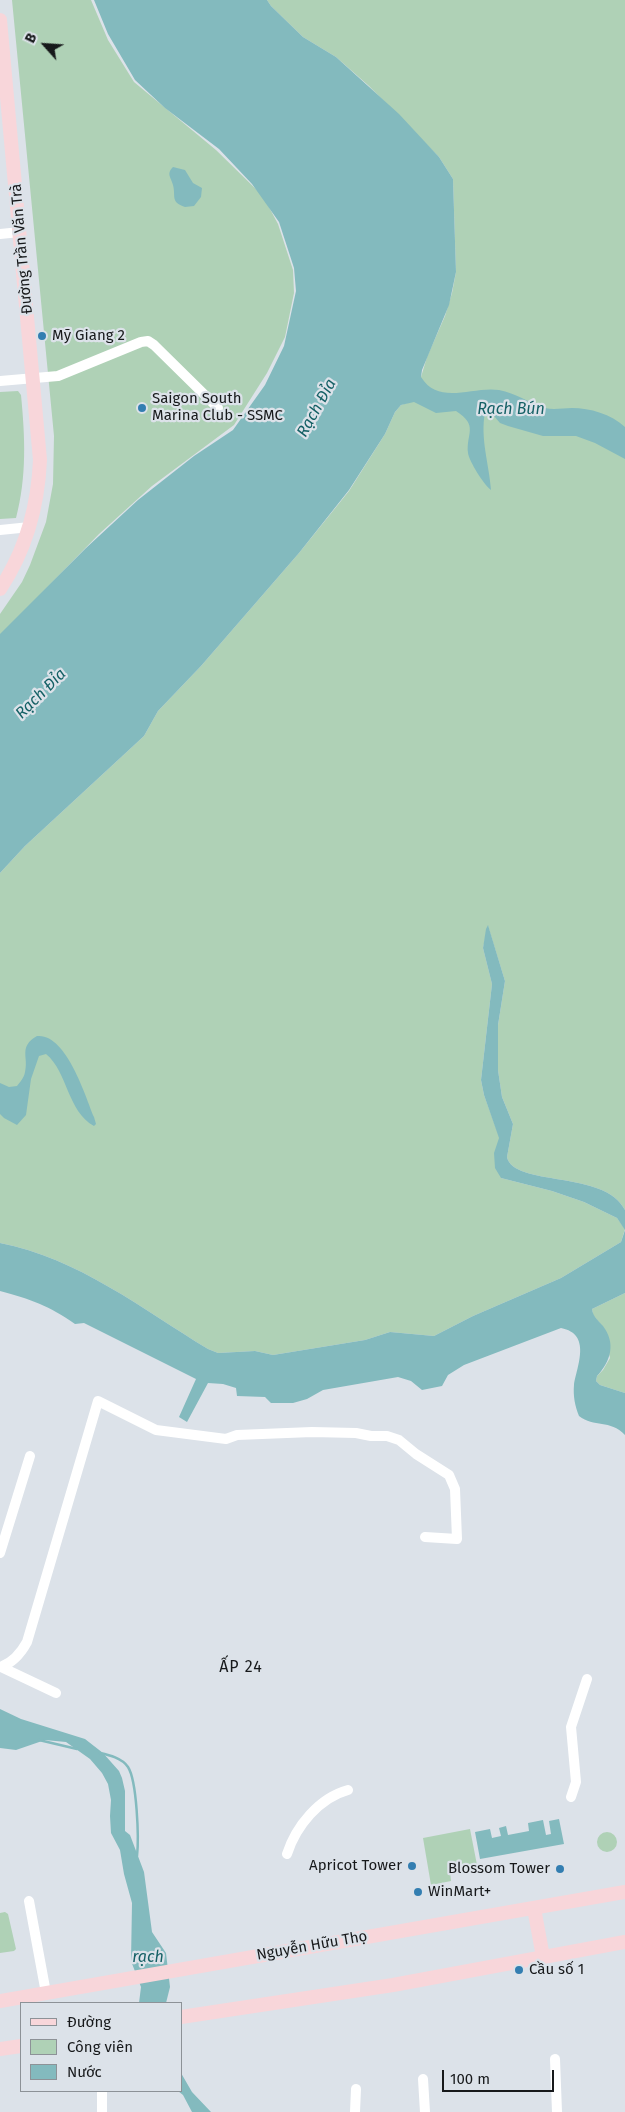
<!DOCTYPE html>
<html>
<head>
<meta charset="utf-8">
<style>
  body { margin:0 }
  #map { position:relative; width:625px; height:2112px; overflow:hidden; background:#dce2e9; font-family:"Fira Sans",sans-serif }
  canvas { display:block }
  .legend { position:absolute; left:20px; top:2002px; width:162px; height:90px; box-sizing:border-box; background:#dce2e9; border:1px solid #8d9297; margin:0; padding:6px 9px; list-style:none; font-size:15px; color:#17191b }
  .legend li { display:flex; align-items:center; gap:10px; height:25px }
  .legend b { width:25px; border:1px solid #8d9297 }
  .north { position:absolute; left:20px; top:20px; width:50px; height:50px; -webkit-text-stroke:4px #dce2e9; paint-order:stroke; rotate:296deg; font-size:14px; font-weight:700; line-height:20px; text-align:center; color:#17191b }
  .north::after { content:''; display:block; margin:auto; width:18px; height:22px; background:#17191b; clip-path:polygon(50% 0,100% 100%,50% 72%,0 100%) }
  .scale { position:absolute; left:442px; top:2070px; width:112px; height:22px; box-sizing:border-box; border:2px solid #17191b; border-top:0; padding-left:6px; font-size:15px; line-height:18px; white-space:nowrap; color:#17191b; -webkit-text-stroke:4px #dce2e9; paint-order:stroke }
</style>
</head>
<body>
<div id="map">
<canvas width="625" height="2112"></canvas>
<ul class="legend">
<li><b style="height:6px;background:#f8d6da"></b>Đường</li>
<li><b style="height:14px;background:#afd1b6"></b>Công viên</li>
<li><b style="height:14px;background:#83babe"></b>Nước</li>
</ul>
<div class="north">B</div>
<div class="scale">100 m</div>
</div>
<script>
const c = document.querySelector('canvas').getContext('2d');
c.lineJoin = 'round';
function fillPath(path, color) {
  c.fillStyle = color;
  c.fill(path, 'evenodd');
}
function trace(path, color, width, dash) {
  c.strokeStyle = color;
  c.lineWidth = width;
  c.lineCap = dash ? 'butt' : 'round';
  c.setLineDash(dash || []);
  c.stroke(path);
}
function label(font, color, halo, rows, align = 'center') {
  c.font = font + ' "Fira Sans",sans-serif';
  c.lineWidth = 4.5;
  c.setLineDash([]);
  c.textBaseline = 'middle';
  c.strokeStyle = halo;
  c.fillStyle = color;
  for (const [text, x, y, turn = 0] of rows) {
    c.save();
    c.translate(x, y);
    c.rotate((+turn || 0) * Math.PI / 180);
    c.textAlign = isNaN(turn) ? turn : align;
    if (halo) c.strokeText(text, 0, 0);
    c.fillText(text, 0, 0);
    c.restore();
  }
}
fillPath(new Path2D(`
  M12 0H91L108 40 134 82 216 150 263 196 278 224 293 270 294 293 285 337 267 373 234 425 152 486 99 534 0 636V614L22 582 30 565 46 522 53 484 54 436Z
  M267 0H625V1210C606 1170 513 1187 507 1157L513 1124 502 1097 498 1070V1025L505 981 488 926 483 948 492 984 481 1080 484 1095 500 1139 498 1144 501 1178 552 1191 584 1202 617 1218 625 1229 621 1242 561 1278 473 1316 434 1336 390 1332 365 1340 273 1355 255 1351 218 1353 208 1349C142 1309 78 1258 0 1243V873L25 846 144 736 158 711 201 666 299 553 349 491 385 434 395 412 401 405 410 402 421 377 427 357 445 316 452 293 456 272 453 179 439 157 369 86 336 57 303 37 271 6Z
  M18 391 21 395C25 437 27 476 16 518L0 519V392Z
  M625 1293V1393L600 1385 596 1381 597 1376 603 1370 610 1358 603 1327 593 1315 592 1309Z
  M470 1829 477 1865 450 1870 451 1881 431 1885 423 1838Z
  M597 1842a10 10 0 1 1 20 0a10 10 0 1 1-20 0Z
  M5 1912 8 1914 16 1949 14 1951 0 1953V1913Z`), '#afd1b6');
fillPath(new Path2D(`
  M94 0H267L271 6 303 37 336 57 399 114 439 157 453 179 456 272 449 305 422 370 421 377C439 406 472 386 499 390 516 393 529 403 545 408 554 410 563 408 572 408 590 408 611 414 625 427V459L595 443 576 436H543L508 426 500 423 488 409 485 412C480 439 489 463 491 490 484 485 469 461 468 453 466 433 479 426 456 411L436 413 414 402 401 405 395 412 385 434 349 490 299 553 201 666 158 711 144 736 25 846 0 873V634L86 548 138 500 194 456 233 430 265 385 284 346 296 291 294 268 279 222 252 184 219 149 165 108 135 80 108 34Z
  M173 167 185 170 193 183 202 188 201 197 194 206 185 207C170 202 176 196 173 185 171 177 166 174 173 167Z
  M488 925 505 981 498 1025V1070L502 1097 513 1124 507 1157C513 1187 606 1170 625 1210V1293L592 1309C593 1317 598 1320 603 1326 616 1343 611 1361 597 1376L596 1381 600 1385 625 1393V1435C610 1419 594 1428 579 1416 575 1406 573 1396 574 1385 577 1366 592 1334 561 1328L464 1365 448 1375 442 1386 422 1390 411 1381 398 1377 323 1390 307 1399 293 1403H271L265 1397 237 1396 236 1388 223 1384 208 1383 187 1422 179 1417 196 1379 84 1323 75 1324C50 1306 30 1299 0 1291V1243C78 1258 142 1309 208 1349L218 1353 255 1351 273 1355 365 1340 390 1332 434 1336 473 1316 561 1278 621 1242 625 1230 617 1218 584 1202 552 1191 501 1178 495 1168 494 1153 499 1138 484 1095 481 1080 492 984 483 948 486 929Z
  M37 1036C66 1033 85 1095 94 1117L96 1124 94 1126C67 1111 68 1072 46 1054L39 1056 31 1079 26 1115 17 1125 4 1118 0 1114V1083L9 1087 17 1086C20 1082 24 1078 25 1072 29 1057 18 1047 37 1036Z
  M0 1709 21 1719 85 1739 103 1753 119 1771 122 1778 125 1791V1831L130 1835 144 1872 152 1932 166 1953 170 1987 166 2003H139L141 1987 131 1961 132 1903 124 1874 120 1850 111 1833 110 1816 111 1800 108 1784 102 1773 90 1759 66 1742 45 1740 16 1750 0 1748Z
  M559 1819 564 1844 480 1859 475 1832 490 1829 492 1838 501 1836 499 1828 506 1826 508 1835 529 1831 528 1823 543 1820 546 1835 551 1834 549 1821Z
  M181 2073 192 2092 211 2112H192L183 2095 178 2091H181Z`), '#83babe');
trace(new Path2D(`
  M39 1740 77 1749
  M100 1753C109 1755 122 1758 128 1767 137 1781 139 1838 137 1856`), '#83babe', 2.5);
trace(new Path2D(`
  M0 234 20 232
  M0 381 58 376 141 342 148 341 154 345 218 408
  M0 530 30 527
  M0 1553 30 1456
  M0 1667C13 1663 21 1653 27 1642L98 1401 156 1430 226 1439 237 1435 312 1432 356 1433 371 1436H387L399 1440 416 1454 449 1475 455 1489 457 1539 425 1537
  M1 1667 56 1693
  M571 1797 576 1782 571 1727 587 1679
  M287 1854C296 1826 319 1798 348 1790
  M29 1901 46 1993
  M555 2059 557 2112
  M423 2079 425 2112
  M102 2112V2091
  M355 2112 356 2089`), '#fff', 10);
trace(new Path2D(`
  M0 20 40 460C38 506 26 550 0 589
  M534 1908 543 1957
  M0 2001 625 1892
  M181 2017 393 1985 625 1942
  M0 2049 21 2046`), '#f8d6da', 14);
for (const [x, y, r, color] of [
  [42,336,5,"#337eb1"],
  [142,408,5,"#337eb1"],
  [412,1866,5,"#337eb1"],
  [560,1869,5,"#337eb1"],
  [418,1892,5,"#337eb1"],
  [519,1970,5,"#337eb1"]
]) {
  const dot = new Path2D();
  dot.arc(x, y, r, 0, 2 * Math.PI);
  c.fillStyle = color;
  c.fill(dot);
  trace(dot, '#dce2e9', 2);
}
label('15px', '#17191b', '#dce2e9', [
  ["Đường Trần Văn Trà",22,249,-95],
  ["Nguyễn Hữu Thọ",312,1946,-10]
]);
label('15px', '#17191b', '#dce2e9', [
  ["Mỹ Giang 2",52,336],
  ["Saigon South",152,399],
  ["Marina Club - SSMC",152,416],
  ["Apricot Tower",402,1866,"right"],
  ["Blossom Tower",550,1869,"right"],
  ["WinMart+",428,1892],
  ["Cầu số 1",529,1970]
], 'left');
label('italic 16px', '#146065', '#dce2e9', [
  ["Rạch Đỉa",317,408,-61],
  ["Rạch Bún",511,410],
  ["Rạch Đỉa",41,694,-45],
  ["rạch",148,1958]
]);
c.letterSpacing = '1px';
label('16px', '#17191b', '#dce2e9', [
  ["ẤP 24",241,1668]
]);
c.letterSpacing = '0px';
</script>
</body>
</html>
